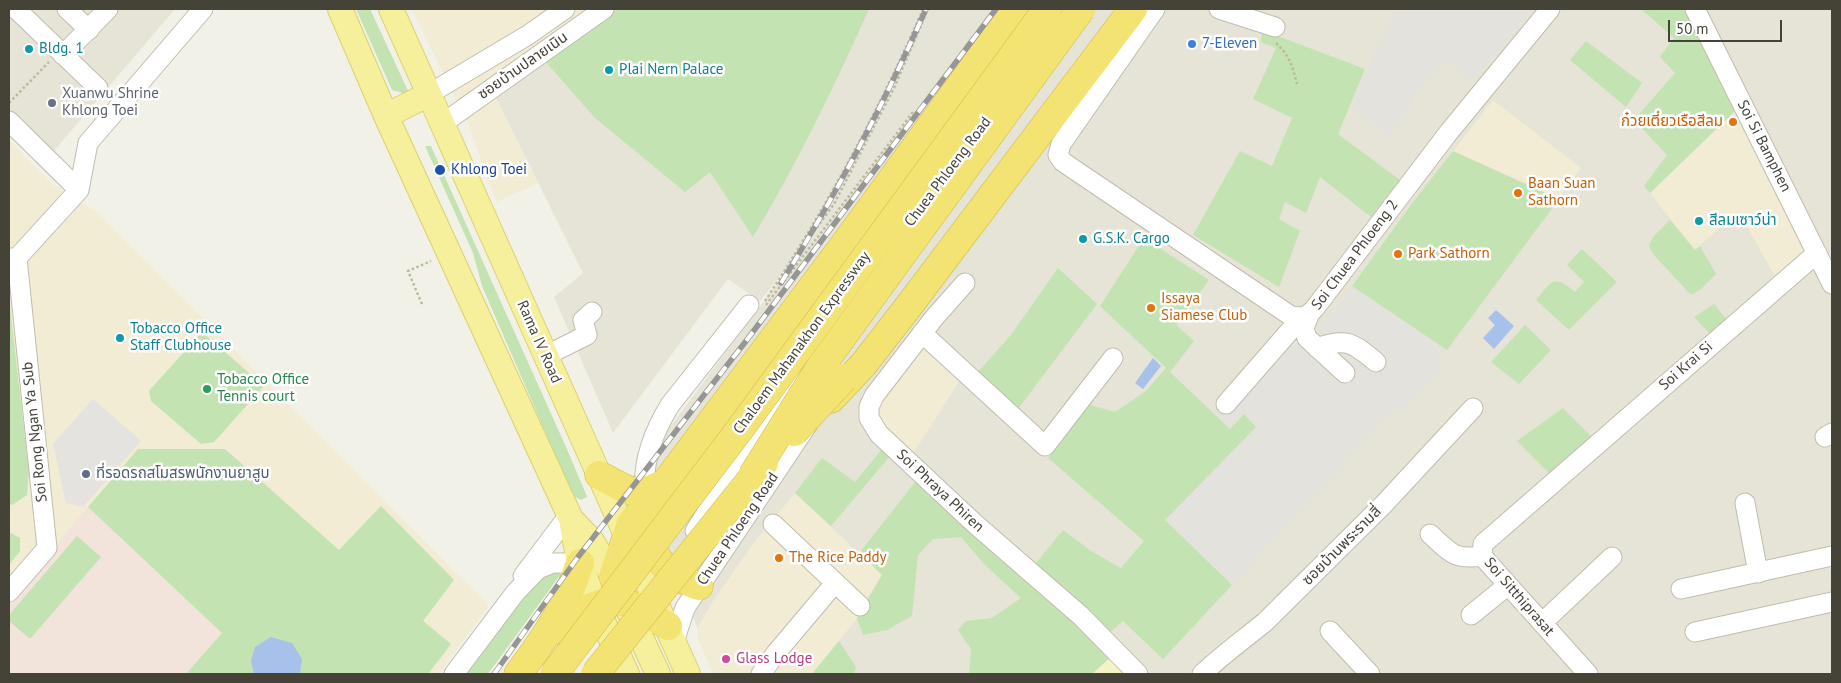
<!DOCTYPE html>
<html>
<head>
<meta charset="utf-8">
<style>
  body { margin:0 }
  #map { position:relative; width:1841px; height:683px; overflow:hidden; background:#f2f1e7; font-family:"PT Sans",sans-serif }
  canvas { display:block }
  .frame { position:absolute; inset:0; border:10px solid #454237; pointer-events:none }
  .scale { position:absolute; left:1668px; top:20px; width:114px; height:22px; box-sizing:border-box; border:2px solid #454237; border-top:0; padding-left:6px; font-size:15px; line-height:18px; white-space:nowrap; color:#454237; -webkit-text-stroke:4px #fff; paint-order:stroke }
</style>
</head>
<body>
<div id="map">
<canvas width="1841" height="683"></canvas>
<div class="frame"></div>
<div class="scale">50 m</div>
</div>
<script>
const c = document.querySelector('canvas').getContext('2d');
c.lineJoin = 'round';
function fillPath(path, color) {
  c.fillStyle = color;
  c.fill(path, 'evenodd');
}
function trace(path, color, width, dash) {
  c.strokeStyle = color;
  c.lineWidth = width;
  c.lineCap = dash ? 'butt' : 'round';
  c.setLineDash(dash || []);
  c.stroke(path);
}
function label(font, color, halo, rows, align = 'center') {
  c.font = font + ' "PT Sans","Noto Sans Thai",sans-serif';
  c.lineWidth = 5;
  c.setLineDash([]);
  c.textBaseline = 'middle';
  c.strokeStyle = halo;
  c.fillStyle = color;
  for (const [text, x, y, turn = 0] of rows) {
    c.save();
    c.translate(x, y);
    c.rotate((+turn || 0) * Math.PI / 180);
    c.textAlign = isNaN(turn) ? turn : align;
    if (halo) c.strokeText(text, 0, 0);
    c.fillText(text, 0, 0);
    c.restore();
  }
}
fillPath(new Path2D(`
  M9 9H175L53 152 9 132Z
  M586 9H1832V674H718L631 479 815 233 760 301 728 279 613 433 554 297 583 273 496 98 466 118 456 100Z`), '#e6e4d6');
fillPath(new Path2D(`
  M412 9H586L456 100Z
  M495 97 538 183 496 202 466 118Z
  M1493 100 1581 168 1447 350 1352 286 1413 202Z
  M1735 111 1809 251 1776 278 1738 211 1695 250 1650 193Z
  M9 141 53 185 98 213 489 606 439 674H9Z
  M924 349 960 380 911 457 881 430 873 410Z
  M795 493 882 575 867 598 860 615 812 674H713L697 636 699 625 711 604 752 545Z`), '#f2ecd4');
fillPath(new Path2D(`
  M1395 9H1533L1472 81 1445 60 1414 96 1390 137 1350 106Z
  M1352 286 1447 350 1435 363 1442 369 1403 409 1395 407 1213 606 1145 540 1230 429 1211 410 1283 330 1303 342 1315 336Z`), '#e4e2dc');
fillPath(new Path2D(`
  M88 507 222 633 186 674H9V601Z`), '#f2e3db');
fillPath(new Path2D(`
  M356 9H370L410 95 392 90Z
  M616 9H869C834 87 797 164 753 237L710 172 685 192 594 117 546 62Z
  M1641 9H1685L1735 111 1650 193 1644 186 1667 155 1634 120 1675 73 1660 57 1674 38Z
  M1262 30 1365 69 1338 134 1400 180 1371 217 1320 177 1306 213 1285 202 1279 219 1300 231 1279 287 1193 235 1240 151 1272 166 1292 118 1253 99 1276 48 1261 42Z
  M1586 41 1642 83 1626 107 1570 60Z
  M425 146H431L566 447 586 494 587 497 581 500 573 496 482 286 473 253Z
  M1453 151 1559 199 1447 350 1352 286 1413 202Z
  M1670 220 1695 250 1700 246 1716 274 1701 289 1691 295 1653 254 1649 246 1653 237Z
  M1144 238 1209 280 1176 325 1194 341 1170 372 1230 429 1244 414 1256 427 1165 520 1232 585 1163 659 1123 621 1108 634 1032 568 1063 530 1091 551 1121 568 1144 541 1048 458 1083 403 1115 412 1146 391 1166 368 1100 306Z
  M1582 249 1617 282 1569 330 1536 300C1552 281 1554 274 1575 292L1584 282 1567 265Z
  M1058 268 1097 304 1018 409 977 373 1011 335Z
  M9 298 29 473 27 495 12 505 9 504Z
  M1714 304 1726 319 1709 333 1694 317Z
  M1525 325 1551 350 1519 384 1491 362Z
  M202 332 264 386 214 442 201 444 151 401 149 391Z
  M1563 408 1592 437 1551 475 1517 441Z
  M883 448 890 456 831 526 795 493 822 458 855 482Z
  M138 449H225L339 550 381 506 454 580 423 621 451 644 428 674H186L222 633 88 507Z
  M916 481 1069 615 1111 657 1092 674H969L971 649 958 630 966 621 992 618 1021 598 985 565 961 537 933 539 918 555 912 616 887 630 863 635 857 618 882 575 860 552Z
  M9 532 20 538V551L9 565Z
  M77 536 101 557 30 639 9 621V615Z
  M550 569 561 574 488 674H462L514 605Z
  M839 641 856 667 854 674H812Z`), '#c3e3b3');
fillPath(new Path2D(`
  M1111 657 1128 674H1092Z`), '#f3f3c6');
fillPath(new Path2D(`
  M93 399 141 441 83 507 66 503 53 444Z`), '#e4e3df');
fillPath(new Path2D(`
  M1496 310 1514 326 1494 349 1483 338 1495 325 1488 318Z
  M1153 358 1161 366 1143 389 1135 383Z
  M271 637 292 643 302 659 300 674H254L251 661 255 647Z`), '#a8c1ea');
const minor = new Path2D(`
  M16 9 98 88
  M67 9 89 30
  M1155 9 1061 144 1058 155 1063 162 1291 316C1303 318 1307 317 1315 308L1449 132 1550 9
  M1219 9 1275 27
  M1695 9 1832 284
  M63 55 108 9
  M429 94 528 35 565 9
  M9 121 79 190
  M442 124 604 9
  M79 190 88 143 203 9
  M9 258H17L79 190
  M865 281 909 223
  M965 283 934 318 874 396 869 407V418L879 434 974 523 1081 616 1138 674
  M1309 315 1304 328 1307 338 1345 373
  M922 333 1045 446 1113 358
  M1317 348C1346 337 1353 343 1376 362
  M545 356 587 335 583 320 592 312
  M1226 404 1301 318
  M1825 437 1832 433
  M645 493C642 462 654 431 670 405L749 305
  M1745 503 1758 573
  M773 524 860 606
  M695 531 741 458 811 353
  M1430 534C1450 552 1453 560 1482 556
  M523 576 569 515
  M1681 589 1832 556
  M9 592 47 548 17 258
  M1471 615 1508 585
  M1542 623 1612 557
  M1330 631 1370 674
  M1695 632 1832 602
  M674 642 685 608 808 424
  M454 674 515 593 538 569 553 563H580
  M761 674 776 653 835 583
  M1202 674C1222 655 1243 640 1265 622L1384 504 1473 408
  M1588 674 1482 556 1483 544 1817 253`);
const major = new Path2D(`
  M340 9 386 116 571 519 578 557 595 604 627 674
  M391 9C490 231 591 452 688 674
  M386 116 429 94
  M571 519 592 541 613 577 658 674`);
const highway = new Path2D(`
  M831 399 863 365 905 311 1133 9
  M599 475C629 490 632 499 665 483
  M647 524C651 560 666 575 699 586
  M613 577 631 523 654 498 844 245 1016 9
  M549 633C572 617 594 599 623 602 634 604 657 620 668 626
  M518 674C546 637 566 607 580 563`);
trace(minor, '#c0bdad', 21);
trace(major, '#dad16d', 26);
trace(highway, '#d0bb43', 29);
trace(new Path2D(`
  M1276 43C1289 55 1293 67 1297 84
  M9 103 49 62
  M802 248 834 204 895 86 928 9
  M765 301C826 208 879 111 923 9
  M422 304 408 271 431 261
  M766 305 913 112`), '#bdb99d', 2.5, [2.5, 2.5]);
trace(minor, '#fff', 19);
trace(major, '#f6f09c', 24);
trace(highway, '#f2e372', 28);
const rail = new Path2D(`
  M781 283C836 195 884 104 926 9
  M494 674 578 557 746 341 996 9`);
trace(rail, '#969696', 5.5);
trace(rail, '#fff', 4, [11]);
const highwayBridge = new Path2D(`
  M794 432 844 378
  M752 476 819 369 1081 9
  M554 674 740 429 1047 9
  M595 674 764 463`);
trace(highwayBridge, '#d0bb43', 29, []);
trace(highwayBridge, '#f2e372', 28);
for (const [x, y, r, color] of [
  [1192,44,5,"#3f7fe0"],
  [29,49,5,"#0f9aa8"],
  [609,70,5,"#0f9aa8"],
  [52,103,5,"#6b7280"],
  [1733,122,5,"#e8710a"],
  [440,170,6,"#1a4fb4"],
  [1518,193,5,"#e8710a"],
  [1699,221,5,"#0f9aa8"],
  [1083,239,5,"#0f9aa8"],
  [1398,254,5,"#e8710a"],
  [1151,308,5,"#e8710a"],
  [120,338,5,"#0f9aa8"],
  [207,389,5,"#2e9e5b"],
  [86,474,5,"#5c6f8a"],
  [779,558,5,"#e8710a"],
  [726,659,5,"#d1479c"]
]) {
  const dot = new Path2D();
  dot.arc(x, y, r, 0, 2 * Math.PI);
  c.fillStyle = color;
  c.fill(dot);
  trace(dot, '#fff', 2);
}
label('15px', '#366cbe', '#fff', [
  ["7-Eleven",1202,44]
], 'left');
label('15px', '#0d838f', '#fff', [
  ["Bldg. 1",39,49],
  ["Plai Nern Palace",619,70],
  ["สีลมเซาว์น่า",1709,221],
  ["G.S.K. Cargo",1093,239],
  ["Tobacco Office",130,329],
  ["Staff Clubhouse",130,346]
], 'left');
label('15px', '#454237', '#fff', [
  ["ซอยบ้านปลายเนิน",523,66,-35],
  ["Soi Si Bamphen",1764,146,63],
  ["Chuea Phloeng Road",948,172,-53],
  ["Soi Chuea Phloeng 2",1355,255,-53],
  ["Rama IV Road",539,342,66],
  ["Chaloem Mahanakhon Expressway",802,343,-54],
  ["Soi Krai Si",1686,366,-41],
  ["Soi Rong Ngan Ya Sub",35,432,-96],
  ["Soi Phraya Phiren",940,491,43],
  ["Chuea Phloeng Road",738,529,-56],
  ["ซอยบ้านพระรามสี่",1342,546,-45],
  ["Soi Sitthiprasat",1519,597,49]
]);
label('15px', '#5b616d', '#fff', [
  ["Xuanwu Shrine",62,94],
  ["Khlong Toei",62,111]
], 'left');
label('15px', '#c56008', '#fff', [
  ["ก๋วยเตี๋ยวเรือสีลม",1723,122,"right"],
  ["Baan Suan",1528,184],
  ["Sathorn",1528,201],
  ["Park Sathorn",1408,254],
  ["Issaya",1161,299],
  ["Siamese Club",1161,316],
  ["The Rice Paddy",789,558]
], 'left');
label('15px', '#164399', '#fff', [
  ["Khlong Toei",451,170]
], 'left');
label('15px', '#27864d', '#fff', [
  ["Tobacco Office",217,380],
  ["Tennis court",217,397]
], 'left');
label('15px', '#4e5e75', '#fff', [
  ["ที่รอดรถสโมสรพนักงานยาสูบ",96,474]
], 'left');
label('15px', '#b23c85', '#fff', [
  ["Glass Lodge",736,659]
], 'left');
</script>
</body>
</html>
